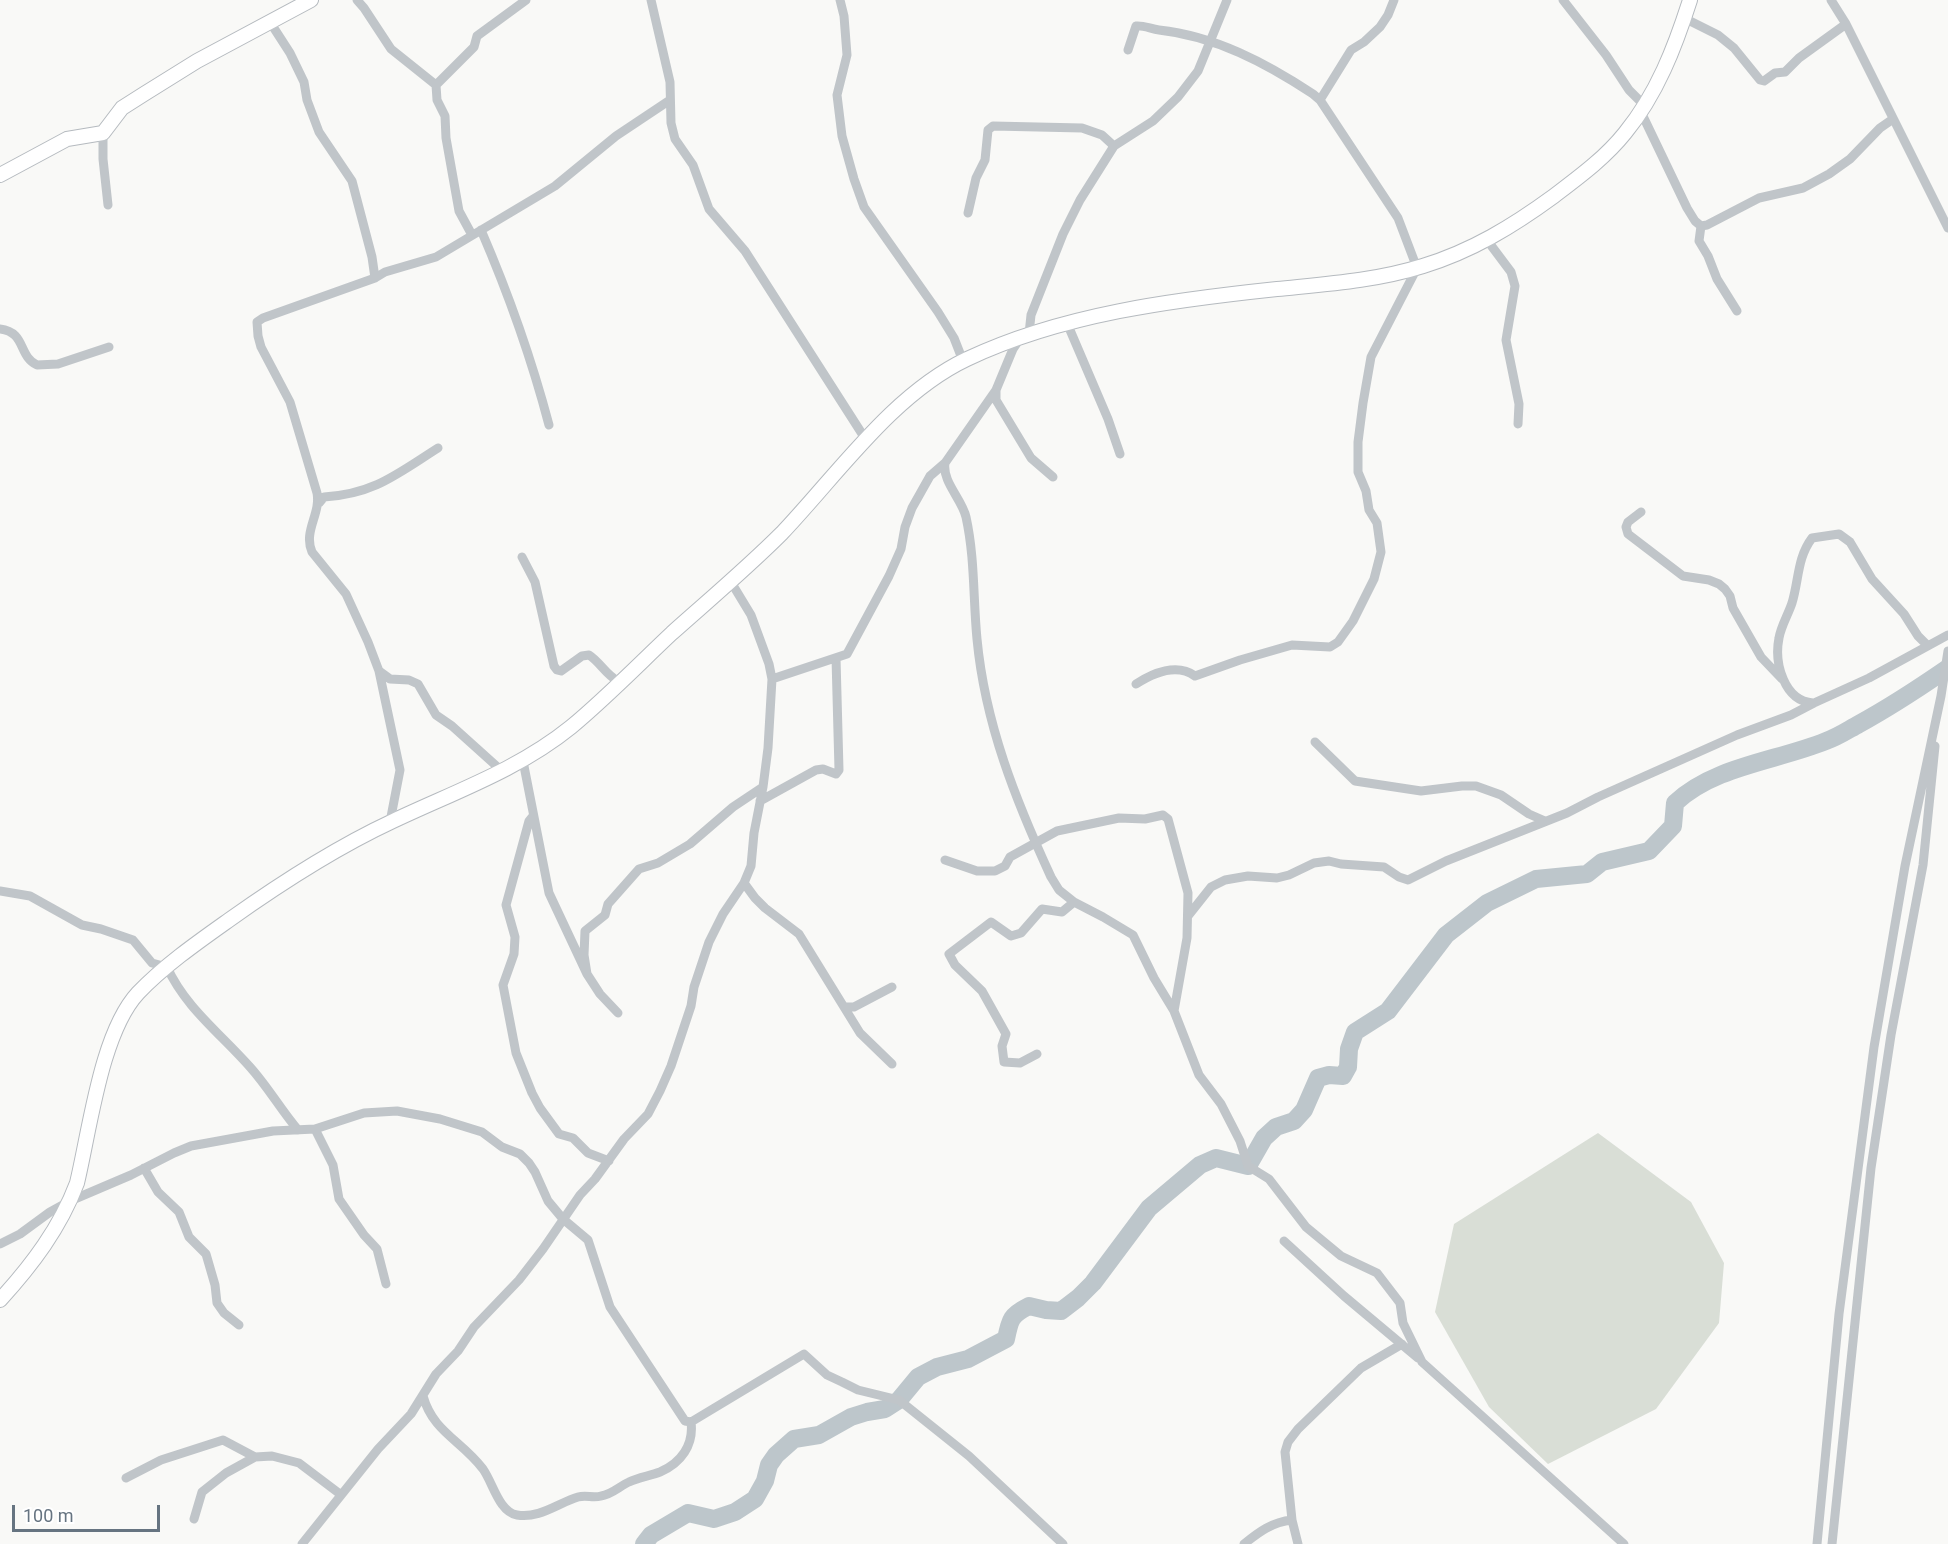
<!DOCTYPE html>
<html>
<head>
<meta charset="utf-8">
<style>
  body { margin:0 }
  #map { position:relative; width:1948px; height:1544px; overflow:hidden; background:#f9f9f7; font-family:Roboto,sans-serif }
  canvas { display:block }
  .scale { position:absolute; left:12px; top:1505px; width:148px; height:27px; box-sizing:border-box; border:3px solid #667481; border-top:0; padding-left:8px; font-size:18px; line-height:21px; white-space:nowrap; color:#667481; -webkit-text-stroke:4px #fff; paint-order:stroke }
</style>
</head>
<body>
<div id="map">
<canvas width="1948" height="1544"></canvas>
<div class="scale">100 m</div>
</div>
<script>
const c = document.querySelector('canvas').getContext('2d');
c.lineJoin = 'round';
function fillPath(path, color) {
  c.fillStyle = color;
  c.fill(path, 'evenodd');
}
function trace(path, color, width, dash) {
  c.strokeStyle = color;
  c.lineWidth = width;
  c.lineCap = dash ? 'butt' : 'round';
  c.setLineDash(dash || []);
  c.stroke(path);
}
fillPath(new Path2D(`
  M1598 1133 1691 1202 1724 1263 1719 1323 1656 1409 1548 1464 1489 1407 1435 1312 1454 1224Z`), '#d9ded6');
trace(new Path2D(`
  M644 1544 651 1535 688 1513 714 1519 735 1512 755 1499 765 1481 769 1465 776 1455 794 1439 819 1435 851 1417 867 1412 885 1409 899 1400 918 1377 937 1367 968 1359 1006 1339C1010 1319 1011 1315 1029 1306L1046 1310 1061 1311 1078 1298 1093 1283 1149 1208 1200 1165 1216 1158 1248 1166 1264 1138 1276 1127 1294 1121 1304 1110 1318 1078 1329 1075 1343 1076 1348 1067 1349 1049 1355 1032 1388 1011 1446 935 1487 903 1536 879 1587 874 1602 862 1649 851 1673 826 1675 803C1714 766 1777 761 1826 741 1838 737 1848 730 1859 724 1890 707 1919 688 1948 668`), '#bdc6cb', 18);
const secondary = new Path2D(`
  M0 175 67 139 103 133 122 108 144 94 197 61 311 0
  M0 1300C32 1265 60 1228 77 1183 90 1129 101 1033 138 993 165 965 198 942 229 920 281 883 335 848 393 821 454 792 518 770 571 727 606 698 639 664 672 633 709 600 747 568 782 533 838 474 893 394 967 359 1062 314 1173 300 1277 289 1326 284 1375 281 1423 266 1472 251 1513 226 1554 196 1579 177 1605 158 1625 133 1657 94 1675 47 1690 0`);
trace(secondary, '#b5babf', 16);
trace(new Path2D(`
  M357 0 364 8 391 49 436 85
  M651 0 670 82 671 123 675 139 693 165 709 209 745 251 866 440
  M840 0 844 16 847 55 837 95 842 136 854 179 864 207 938 312 954 338 963 361
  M1563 0 1606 55 1629 90 1644 105
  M1831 0 1846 24 1948 228
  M1684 18 1718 35 1734 48 1760 80 1764 81 1775 73 1785 72 1799 58 1846 24
  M270 22 290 53 304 82 307 100 319 132 352 181 372 257 375 278
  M1128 50 1136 26C1143 25 1151 29 1159 30 1215 36 1266 63 1313 94L1320 100 1398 218 1417 268 1371 357 1363 403 1358 442V472L1366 491 1369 510 1377 523 1381 552 1374 579 1353 621 1338 642 1330 647 1292 645 1240 660 1195 676C1177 663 1153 673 1136 684
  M1320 100 1351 50 1364 42 1380 27 1388 15 1394 0
  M1641 112 1687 208 1695 221 1701 226 1707 225 1759 198 1803 188 1829 174 1850 159 1880 128 1893 119
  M103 133V159L108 205
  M968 213 976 178 985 160 988 130 993 126 1082 128 1102 135 1114 146
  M1701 226 1699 241 1708 256 1717 279 1737 311
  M481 230C509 295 531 357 549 425
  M472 235 459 211 446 138 445 116 437 100 436 85 474 47 477 36 526 0
  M1487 240 1511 272 1515 286 1506 340 1519 404 1518 424
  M1067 323 1108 419 1120 454
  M0 329C26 332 18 356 37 365L58 364 109 347
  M1029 334 1031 315 1063 234 1080 200 1114 146 1153 121 1178 97 1198 71 1227 0
  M996 390V400L1031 458 1053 477
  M945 463C942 482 962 499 966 517 975 558 973 598 977 639 985 724 1016 801 1051 877L1059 890 1074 902 1103 917 1133 935 1154 978 1174 1011 1199 1075 1221 1104 1240 1141 1248 1166 1269 1179 1306 1227 1341 1256 1377 1273 1400 1303 1403 1323 1422 1362 1624 1544
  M319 503 324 497C374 494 397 474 438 448
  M1641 512 1628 522 1626 527 1628 534 1683 576 1709 580 1719 584 1725 589 1730 596 1733 608 1761 657 1782 679
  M522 557 535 582 554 666 557 670 561 671 582 656 589 655C600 662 605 674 619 682
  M379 671 400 770 390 822
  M772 679 847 654 889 576 901 549 905 527 912 508 930 476 945 463 996 390 1013 349 1021 337
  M1813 703C1784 701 1774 663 1779 638 1781 626 1788 615 1792 603 1799 580 1797 558 1812 538L1839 534 1850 542 1872 579 1904 614 1918 636 1927 645
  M1315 742 1355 781 1421 791 1462 786H1476L1501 795 1529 814 1545 821
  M523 761 549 893 587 974 600 994 618 1013
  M502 771 452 726 436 715 418 684 409 680 390 679 379 671 368 642 346 594 312 552C303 531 321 514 317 493L290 402 261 347 258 336 257 322 263 318 375 278 385 272 436 257 555 186 616 136 670 100
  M760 801 816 770 823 769 836 774 839 770 836 658
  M533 816 529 821 506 905 515 937 514 954 503 985 516 1053 532 1093 540 1108 559 1134 573 1138 588 1153 609 1161
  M945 860 977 871H995L1005 866 1010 857 1057 831 1119 818 1145 819 1163 815 1168 819 1188 893 1187 938 1174 1011
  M744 883 755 898 765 908 799 934 860 1033 892 1064
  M0 891 30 896 82 925 101 929 133 940 152 963 167 967C185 1007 221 1034 250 1067 268 1087 281 1110 298 1130
  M1188 916 1211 887 1225 880 1248 876 1277 878 1289 875 1314 863 1329 861 1341 864 1384 867 1399 877 1408 880 1446 861 1567 813 1598 797 1737 735 1791 715 1814 703 1869 678 1948 635
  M587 974 584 955 585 931 605 915 608 904 639 869 658 863 690 844 733 807 763 787
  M845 1007H854L892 987
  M1037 1054 1020 1063 1004 1062 1002 1046 1006 1034 982 991 955 965 949 954 991 922 1011 936 1021 933 1042 909 1062 912 1074 902
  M315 1129 333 1165 339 1199 364 1235 377 1249 386 1284
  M144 1168 158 1192 179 1212 189 1237 206 1254 215 1285 217 1303 224 1313 239 1325
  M1284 1241 1344 1296 1418 1358
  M0 1244 20 1234 50 1212 70 1201 131 1175 174 1153 191 1146 273 1131 315 1129 364 1113 397 1111 440 1119 482 1132 502 1147 520 1154 529 1163 535 1172 548 1201 563 1219 588 1240 610 1307 685 1421 691 1422 804 1354 827 1375 842 1382 858 1390 899 1400 969 1456 1063 1544
  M423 1396C433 1432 461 1440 483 1469 493 1483 499 1512 517 1515 539 1519 558 1503 578 1497 585 1495 594 1498 601 1496 611 1495 620 1486 629 1482 639 1477 650 1476 660 1472 681 1463 694 1445 691 1422
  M126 1478 161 1460 223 1440 255 1457 272 1456 299 1463 340 1494
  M194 1519 202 1492 226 1473 255 1457
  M302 1544 378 1449 411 1414 436 1374 458 1351 474 1327 519 1280 543 1249 580 1195 595 1179 624 1139 648 1114 660 1091 671 1066 691 1006 694 987 709 942 723 914 744 883 751 866 754 833 763 787 768 748 772 679 769 664 751 615 731 582
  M1244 1544C1259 1532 1272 1522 1292 1520
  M1298 1544 1292 1520 1285 1452 1288 1442 1298 1429 1361 1368 1402 1344
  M1817 1544 1839 1314 1874 1047 1905 866 1941 696 1948 651
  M1832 1544 1871 1168 1891 1035 1923 865 1935 746`), '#c0c5c9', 9);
trace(secondary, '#fff', 14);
</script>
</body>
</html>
